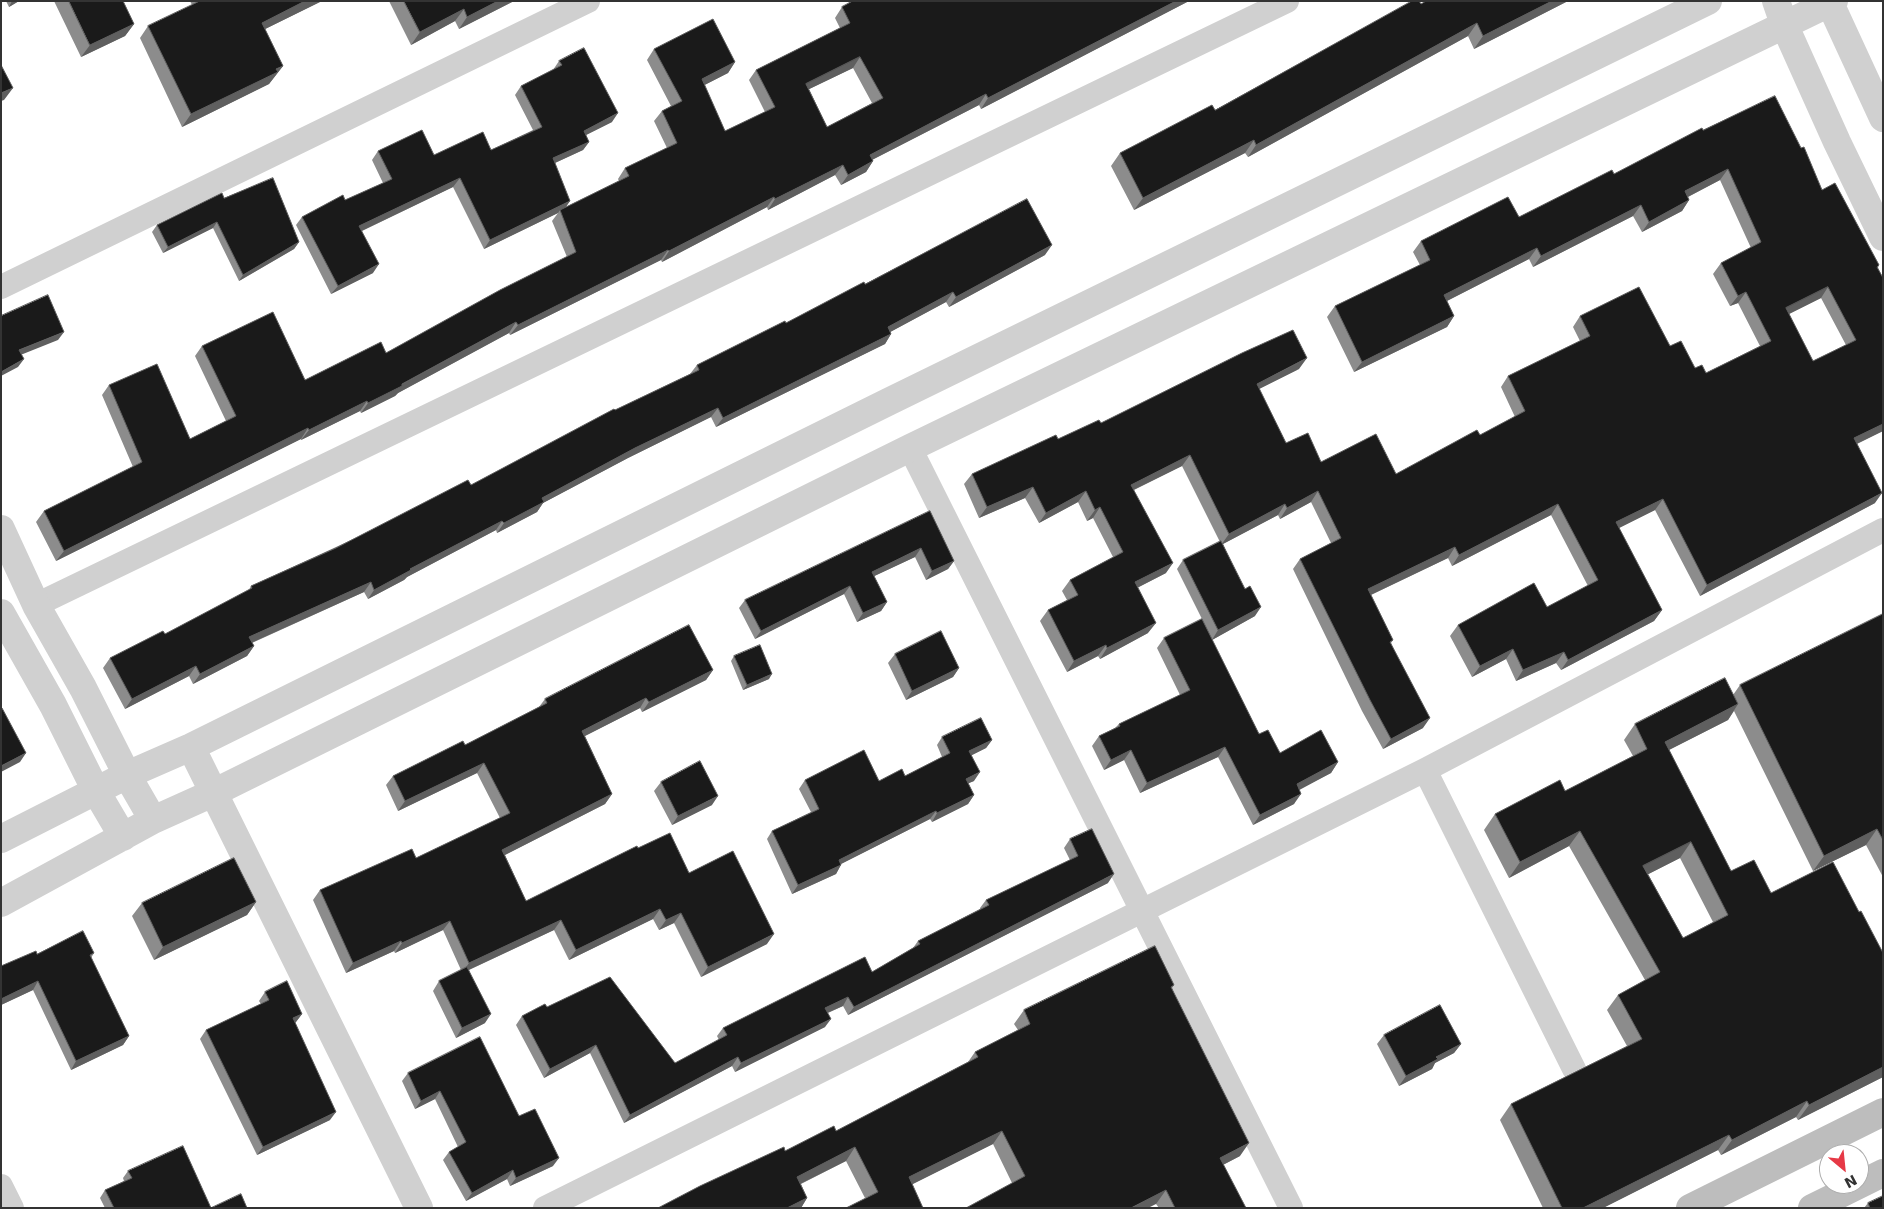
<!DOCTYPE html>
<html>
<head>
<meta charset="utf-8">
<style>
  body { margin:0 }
  #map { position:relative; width:1884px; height:1209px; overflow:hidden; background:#fff; font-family:"DejaVu Sans",sans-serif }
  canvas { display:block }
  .frame { position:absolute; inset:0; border:2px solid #333; pointer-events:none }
  .north { position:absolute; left:1819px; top:1144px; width:50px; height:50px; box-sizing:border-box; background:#fff; border:1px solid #adadad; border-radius:50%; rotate:152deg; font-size:14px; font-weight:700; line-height:20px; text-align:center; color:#333 }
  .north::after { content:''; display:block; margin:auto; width:18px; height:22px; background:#e63946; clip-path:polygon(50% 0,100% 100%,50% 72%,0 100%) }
</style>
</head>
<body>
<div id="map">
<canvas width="1884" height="1209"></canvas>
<div class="frame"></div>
<div class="north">N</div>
</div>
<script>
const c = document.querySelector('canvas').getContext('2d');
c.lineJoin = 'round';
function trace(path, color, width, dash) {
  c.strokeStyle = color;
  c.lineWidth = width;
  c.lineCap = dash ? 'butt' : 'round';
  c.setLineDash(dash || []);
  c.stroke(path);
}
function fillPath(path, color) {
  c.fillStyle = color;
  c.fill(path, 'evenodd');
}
trace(new Path2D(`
  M1 287 588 1
  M910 448 1291 1208
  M36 605 1287 1
  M1425 770 1574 1069
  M1 1186 12 1208
  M545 1208 1425 770 1883 530`), '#d0d0d0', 24);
trace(new Path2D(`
  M1776 1 1784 24 1837 142 1883 237
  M1829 1 1883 118
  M1 529 36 605 83 688 127 775 153 820
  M1 613 53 705 96 791 123 837
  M191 747 419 1208
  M1 839 127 775 191 747 888 402 1708 1
  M1 903 153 820 213 793 910 448 1834 1`), '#d0d0d0', 28);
trace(new Path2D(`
  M1690 1208 1883 1112
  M1812 1208 1883 1173`), '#bdbdbd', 28);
fillPath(new Path2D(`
  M6 1H19L9 7Z
  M54 1H123L134 24 125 36 81 57Z
  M190 1H322L265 29 283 66 269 84 182 127 140 38 148 26 192 5Z
  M389 1H514L459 29 455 21 411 45Z
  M848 1H1189L981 109 979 105 872 160 873 161 866 172 841 185 835 175 768 210 767 207 662 262 661 260 510 335 509 333 398 393 395 396 361 413 360 411 301 440V439L56 561 36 522 44 511 133 467 102 395 109 385 190 439 226 421 195 356 202 346 305 380 386 353 567 257 552 221 558 213 484 249 453 187 362 231 373 273 331 294 296 225 302 217 345 200 383 183 372 160 378 151 434 155 491 150 533 130 515 95 521 86 553 70 559 61 612 122 586 135 589 142 583 150 555 163 566 207 619 181 618 179 625 168 667 148 654 121 662 111 671 106 647 60 654 49 735 62 728 73 704 85 725 131 765 112 749 80 756 70 840 28 835 18 842 7 849 3ZM853 68 872 103 827 127 809 89Z
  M1568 1 1474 49 1468 36 1248 157 1245 153 1134 210 1111 166 1120 153 1215 110 1421 4Z
  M1703 130 1822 190 1879 265 1878 268 1883 278V431L1857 444 1875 503 1700 596 1655 510 1619 528 1662 610 1654 621 1561 670 1556 663 1516 681 1506 659 1472 677 1450 636 1458 625 1547 607 1588 586 1551 515 1452 566 1448 558 1371 595 1393 640 1391 643 1423 728 1383 749 1362 711 1293 569 1300 559 1331 543 1311 502 1280 519 1278 515 1223 544 1255 616 1212 640 1259 734 1280 753 1338 762 1331 773 1299 789 1294 804 1253 825 1218 757 1140 793 1124 760 1104 770 1092 746 1099 736 1115 728 1119 724 1180 695 1157 648 1164 638 1202 619 1177 569 1183 560 1220 542 1182 466 1134 490 1166 573 1137 588 1148 633 1100 659 1098 656 1067 672 1040 621 1048 610 1067 600 1062 591 1070 580 1113 557 1093 518 1087 521 1078 502 1039 523 1025 498 979 518 964 484 972 474 1101 423 1299 369 1259 389 1286 443 1321 462 1396 474 1480 435 1515 417 1501 387 1508 376 1580 341 1573 327 1580 316 1670 346 1695 368 1706 373 1760 346 1738 303 1730 306 1713 274 1721 263 1751 248 1720 180 1688 197 1689 200 1682 211 1642 232 1633 216 1533 267 1529 259 1447 301 1454 316 1447 327 1354 372 1327 317 1335 306 1420 265 1413 252 1421 241 1519 217 1614 174ZM1821 298 1846 345 1813 361 1789 314Z
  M224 198 299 242 294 249 239 281 213 228 163 253 152 232 157 225Z
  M1045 255 949 307 946 302 890 332 891 334 885 344 716 427 711 417 628 458 543 503 537 512 497 533 496 530 407 577 404 580 368 599 364 592 252 643 254 646 247 656 193 684 189 676 125 709 103 668 110 658 165 634 249 590 251 586 471 485 615 410 690 374 697 365 786 323 865 284Z
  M930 511 954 561 948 569 926 580 915 557 874 576 887 602 881 611 857 622 844 594 755 639 739 608 745 600Z
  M1883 614V877L1866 845 1813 871 1734 711 1728 720 1669 750 1731 871 1771 893 1859 912 1883 953V1077L1798 1120 1796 1117 1721 1155 1718 1150 1603 1208H1543L1500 1120 1511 1104 1627 1046 1607 1010 1618 995 1645 980 1569 846 1509 878 1484 830 1495 814 1565 791 1633 756 1624 740 1635 724 1733 695 1740 685ZM1680 858 1713 922 1683 938 1648 874Z
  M895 654 959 668 953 677 906 700 888 663Z
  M734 656 769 679 743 690 731 661Z
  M713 670 706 680 642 712 640 708 585 736 612 794 605 804 505 855 526 901 638 848 689 873 767 944 701 977 674 923 659 930 653 919 569 960 554 930 469 970 485 1023 456 1038 433 991 439 981 461 970 443 930 395 953 394 951 346 973 313 900 320 890 416 858 500 818 477 773 398 811 386 785 393 776 465 745 539 707 545 699Z
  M942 737 992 740 986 748 972 755 974 781 968 783 974 795 968 804 932 822 930 819 841 864 836 874 792 894 767 839 772 831 811 812 799 789 805 780 879 781 905 776 942 757 937 745Z
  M661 782 712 805 672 825 654 791Z
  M1070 839 1108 883 848 1015 843 1006 828 1013 825 1027 735 1072 732 1066 624 1123 590 1053 544 1078 516 1025 522 1016 547 1007 675 1063 719 1040 717 1036 723 1028 872 972 913 948 918 941 980 909V908L986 900 1070 860 1064 848Z
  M256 902 247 915 154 960 132 916 142 903Z
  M94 953 91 958 129 1036 123 1045 71 1070 33 990 1 1005V966L37 954Z
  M1174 985 1172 988 1240 1156 1223 1165 1246 1208H1159L1156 1204 1012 1183 993 1144 912 1184 865 1198 846 1161 801 1184 807 1198 801 1208H658L785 1151 836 1131 968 1062 975 1052 1018 1030 1014 1024 1024 1010Z
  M265 992 302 1014 295 1023 330 1120 257 1155 200 1039 206 1030 261 1004 259 1001Z
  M1384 1035 1461 1044 1454 1053 1435 1063 1432 1069 1399 1086 1377 1044Z
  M408 1073 519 1116 553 1166 510 1186 507 1179 466 1201 443 1160 449 1152 458 1147 435 1099 415 1109 402 1081Z
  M128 1171 211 1208H105L100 1198 105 1190 124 1181 123 1178Z
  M1868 1203 1883 1208H1864Z`), '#8c8c8c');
fillPath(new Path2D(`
  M12 1H19L9 7Z
  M305 1H322L253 35 262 23Z
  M498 1H514L459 29 467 17Z
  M1176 1H1189L981 109 988 98Z
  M1552 1H1568L1474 49 1483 36Z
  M464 9 455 21 411 45 420 32Z
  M1477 23 1468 36 1248 157 1256 145Z
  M134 24 125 36 81 57 90 45Z
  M860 57 853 68 799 94 806 84Z
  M735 62 728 73 695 90 702 79Z
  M283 66 269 84 182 127 191 114Z
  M13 88 4 100 1 101V93Z
  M986 94 979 105 862 165 870 155Z
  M618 113 612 122 578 139 584 131Z
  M1254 140 1245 153 1134 210 1143 198Z
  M589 142 583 150 546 167 553 158Z
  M873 161 866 172 841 185 848 175Z
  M843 165 835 175 768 210 775 199Z
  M1728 169 1720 180 1678 202 1685 191Z
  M460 178 453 187 353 235 359 226Z
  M774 197 767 207 662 262 669 251Z
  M1689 200 1682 211 1642 232 1649 222Z
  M570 201 564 210H560L558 213 484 249 490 240Z
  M1641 205 1633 216 1533 267 1541 256Z
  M217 222 213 228 163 253 168 247Z
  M299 242 294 249 239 281 243 275Z
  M1052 245 1045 255 949 307 956 297Z
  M1537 248 1529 259 1437 306 1444 295Z
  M668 250 661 260 510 335 518 325Z
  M379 264 373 273 331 294 338 286Z
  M1828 287 1821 298 1779 319 1786 308Z
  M953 292 946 302 881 337 888 327Z
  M1746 292 1738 303 1730 306 1738 296Z
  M1454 316 1447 327 1354 372 1362 362Z
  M516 322 509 333 398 393 395 396 361 413 368 403Z
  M64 332 58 340 13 358 19 350Z
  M891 334 885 344 716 427 723 418Z
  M1307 358 1299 369 1249 394 1257 384Z
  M24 359 18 367 1 376V372Z
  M367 401 360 411 301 440 309 430Z
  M718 408 711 417 628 458 543 503 537 512 497 533 504 523 542 498 635 448Z
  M1883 424V431L1846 449 1854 438Z
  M308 428 301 439 56 561 64 551Z
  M1190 455 1182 466 1123 495 1131 485Z
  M1033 487 1025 498 979 518 987 507Z
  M1086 491 1078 502 1039 523 1046 513Z
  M1318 491 1311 502 1280 519 1287 508Z
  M1882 493 1875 503 1700 596 1707 585Z
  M1663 499 1655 510 1609 533 1616 522Z
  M1285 504 1278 515 1221 545 1229 534Z
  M1558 504 1551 515 1452 566 1459 555Z
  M1100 507 1093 518 1087 521 1095 510Z
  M502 521 496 530 407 577 404 580 368 599 374 590 410 569Z
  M1455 547 1448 558 1360 600 1368 589Z
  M921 548 915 557 866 580 872 572Z
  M954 561 948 569 926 580 932 571Z
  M1173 563 1166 573 1127 593 1135 582Z
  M371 582 364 592 242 647 249 637Z
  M850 586 844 594 755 639 761 631Z
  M887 602 881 611 857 622 863 613Z
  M1261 607 1255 616 1212 640 1218 630Z
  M1662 610 1654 621 1561 670 1568 660Z
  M1156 623 1148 633 1100 659 1107 648Z
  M1106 645 1098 656 1067 672 1074 661Z
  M254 646 247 656 193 684 200 674Z
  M1513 649 1506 659 1472 677 1480 666Z
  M1564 652 1556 663 1516 681 1523 670Z
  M196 666 189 676 125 709 132 699Z
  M959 668 953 677 906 700 912 691Z
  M713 670 706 680 642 712 649 702Z
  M772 674 769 679 743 690 747 685Z
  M646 698 640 708 575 741 582 731Z
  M1738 704 1728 720 1655 757 1665 742Z
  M1430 718 1423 728 1383 749 1391 739Z
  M992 740 986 748 964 759 969 751Z
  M1225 747 1218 757 1140 793 1147 783Z
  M1131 750 1124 760 1104 770 1111 760Z
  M26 753 20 762 1 772V766Z
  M1338 762 1331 773 1290 795 1297 784Z
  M484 763 477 773 398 811 405 801Z
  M980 772 974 781 960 787 966 779Z
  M612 794 605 804 495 860 502 850Z
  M1301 794 1294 804 1253 825 1260 815Z
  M974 795 968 804 932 822 937 813Z
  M718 796 712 805 672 825 678 816Z
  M936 811 930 819 833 868 839 860Z
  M1877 829 1866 845 1813 871 1824 856Z
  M1580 831 1569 846 1509 878 1520 862Z
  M1691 842 1680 858 1633 882 1643 866Z
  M841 865 836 874 792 894 798 885Z
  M1114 874 1108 883 848 1015 854 1007Z
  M256 902 247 915 154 960 163 947Z
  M660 909 653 919 569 960 576 950Z
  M681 913 674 923 659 930 666 920Z
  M561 920 554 930 462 973 469 963Z
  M450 921 443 930 395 953 402 943Z
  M774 934 767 944 701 977 708 967Z
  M401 941 394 951 346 973 353 963Z
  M38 981 33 990 1 1005V999Z
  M848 997 843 1006 820 1016 825 1008Z
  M302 1014 296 1022 287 1027 293 1018Z
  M491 1014 485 1023 456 1038 462 1028Z
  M831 1019 825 1027 735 1072 741 1063Z
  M129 1036 123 1045 71 1070 76 1061Z
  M1461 1044 1454 1053 1435 1063 1432 1069 1399 1086 1406 1076 1436 1057Z
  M596 1045 590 1053 544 1078 550 1069Z
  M738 1057 732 1066 624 1123 630 1115Z
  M1883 1067V1077L1798 1120 1809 1105Z
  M440 1091 435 1099 415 1109 421 1101Z
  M1807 1101 1796 1117 1721 1155 1732 1140Z
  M336 1112 330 1120 257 1155 263 1147Z
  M1002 1131 993 1144 899 1191 909 1177Z
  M1729 1135 1718 1150 1603 1208H1583Z
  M1249 1143 1240 1156 1211 1171 1220 1158Z
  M855 1147 846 1161 788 1190 797 1177Z
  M559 1158 553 1166 510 1186 516 1178Z
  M513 1170 507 1179 466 1201 472 1193Z
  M1166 1190 1156 1204 1148 1208H1131Z
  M807 1198 801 1208H787Z`), '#5f5f5f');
const building = new Path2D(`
  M69 1H123L134 24 90 45Z
  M200 1H305L262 23 283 66 276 69 278 72 191 114 148 26Z
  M404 1H498L467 17 464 9 420 32Z
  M853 1H1176L988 98 986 94 870 155 873 161 848 175 843 165 775 199 774 197 669 251 668 250 518 325 516 322 402 384V386L368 403 367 401 309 430 308 428 64 551 44 511 142 462 109 385 157 364 190 439 236 416 202 346 273 312 305 380 381 342 386 353 500 290 576 252 560 210 629 176 625 168 677 143 662 111 682 101 654 49 713 19 735 62 702 79 725 131 775 107 756 70 850 23 842 7ZM860 57 883 98 827 127 806 84Z
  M1412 1H1419L1421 4 1426 1H1552L1483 36 1477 23 1256 145 1254 140 1143 198 1120 153 1212 105 1215 110Z
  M584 48 618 113 584 131 589 142 553 158 570 201 490 240 460 178 359 226 379 264 338 286 302 217 343 195 345 200 392 179 378 151 422 130 434 155 483 132 491 150 542 127 521 86 562 65 559 61Z
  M1 65 13 88 1 93Z
  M1775 96 1801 148 1804 147 1822 190 1835 183 1879 265 1877 267 1883 278V424L1854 438 1882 493 1707 585 1663 499 1616 522 1662 610 1568 660 1564 652 1523 670 1513 649 1480 666 1458 625 1534 583 1547 607 1598 580 1558 504 1459 555 1455 547 1368 589 1393 640 1390 642 1430 718 1391 739 1370 700 1300 559 1341 538 1318 491 1287 508 1285 504 1229 534 1190 455 1131 485 1173 563 1135 582 1156 623 1107 648 1106 645 1074 661 1048 610 1078 595 1070 580 1123 552 1100 507 1095 510 1086 491 1046 513 1033 487 987 507 972 474 1056 435 1058 439 1099 420 1101 423 1242 353 1293 330 1307 358 1257 384 1286 443 1308 433 1321 462 1376 434 1396 474 1477 430 1480 435 1525 411 1508 376 1590 336 1580 316 1639 287 1670 346 1681 341 1695 368 1702 365 1706 373 1771 341 1746 292 1738 296 1721 263 1761 242 1728 169 1685 191 1689 200 1649 222 1641 205 1541 256 1537 248 1444 295 1454 316 1362 362 1335 306 1430 260 1421 241 1508 197 1519 217 1612 170 1614 174 1702 128 1703 130ZM1828 287 1856 340 1813 361 1786 308Z
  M273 178 299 242 243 275 217 222 168 247 157 225 222 193 224 198Z
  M1027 199 1052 245 956 297 953 292 888 327 891 334 723 418 718 408 635 448 542 498 544 502 504 523 502 521 410 569 411 570 374 590 371 582 249 637 254 646 200 674 196 666 132 699 110 658 163 631 165 634 252 588 251 586 336 548 468 480 471 485 614 409 615 410 699 370 697 365 785 321 786 323 864 282 865 284Z
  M48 295 64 332 19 350 24 359 1 372V316Z
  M930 511 954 561 932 571 921 548 872 572 887 602 863 613 850 586 761 631 745 600Z
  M1221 541 1245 589 1250 586 1261 607 1218 630 1183 560Z
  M1883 614V840L1877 829 1824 856 1740 685Z
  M1202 619 1259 734 1268 730 1280 753 1321 730 1338 762 1297 784 1301 794 1260 815 1225 747 1147 783 1131 750 1111 760 1099 736 1120 726 1119 724 1190 690 1164 638Z
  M689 625 713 670 649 702 646 698 582 731 612 794 502 850 526 901 637 846 638 848 670 833 689 873 733 851 774 934 708 967 681 913 666 920 660 909 576 950 561 920 469 963 450 921 402 943 401 941 353 963 320 890 412 849 416 858 510 813 484 763 405 801 393 776 463 741 465 745 547 703 545 699Z
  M941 631 959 668 912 691 895 654Z
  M760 645 772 674 747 685 734 656Z
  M1725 678 1738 704 1665 742 1731 871 1754 860 1771 893 1833 862 1859 912 1861 911 1883 953V1067L1809 1105 1807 1101 1732 1140 1729 1135 1583 1208H1562L1511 1104 1642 1039 1618 995 1660 972 1580 831 1520 862 1495 814 1560 780 1565 791 1647 749 1635 724ZM1691 842 1728 915 1683 938 1643 866Z
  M1 708H2L26 753 1 766Z
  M981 718 992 740 969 751 980 772 966 779 974 795 937 813 936 811 839 860 841 865 798 885 772 831 819 809 805 780 864 750 879 781 902 769 905 776 950 753 942 737Z
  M700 761 718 796 678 816 661 782Z
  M1092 829 1114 874 854 1007 848 997 825 1008 831 1019 741 1063 738 1057 630 1115 596 1045 550 1069 522 1016 545 1004 547 1007 610 977 675 1063 727 1035 723 1028 865 957 872 972 920 944 918 941 989 905 986 900 1078 856 1070 839Z
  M234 858 256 902 163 947 142 903Z
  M83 931 94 953 90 955 129 1036 76 1061 38 981 1 999V966L36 951 37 954Z
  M1155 946 1174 985 1171 987 1249 1143 1220 1158 1246 1208H1175L1166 1190 1131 1208H966L1025 1176 1002 1131 909 1177 923 1208H846L878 1192 855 1147 797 1177 807 1198 787 1208H658L700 1186 784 1147 785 1151 834 1126 836 1131 978 1057 975 1052 1030 1024 1024 1010Z
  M467 967 491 1014 462 1028 439 981Z
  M287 981 302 1014 293 1018 336 1112 263 1147 206 1030 269 1000 265 992Z
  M1440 1005 1461 1044 1436 1057 1438 1059 1406 1076 1384 1035Z
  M480 1037 519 1116 535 1109 559 1158 516 1178 513 1170 472 1193 449 1152 466 1142 440 1091 421 1101 408 1073Z
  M183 1146 211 1208H114L105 1190 132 1178 128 1171Z
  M241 1194 247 1208H211Z
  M1883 1196V1208H1870L1868 1203Z`);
fillPath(building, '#1a1a1a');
trace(building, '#5f5f5f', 1);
</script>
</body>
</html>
